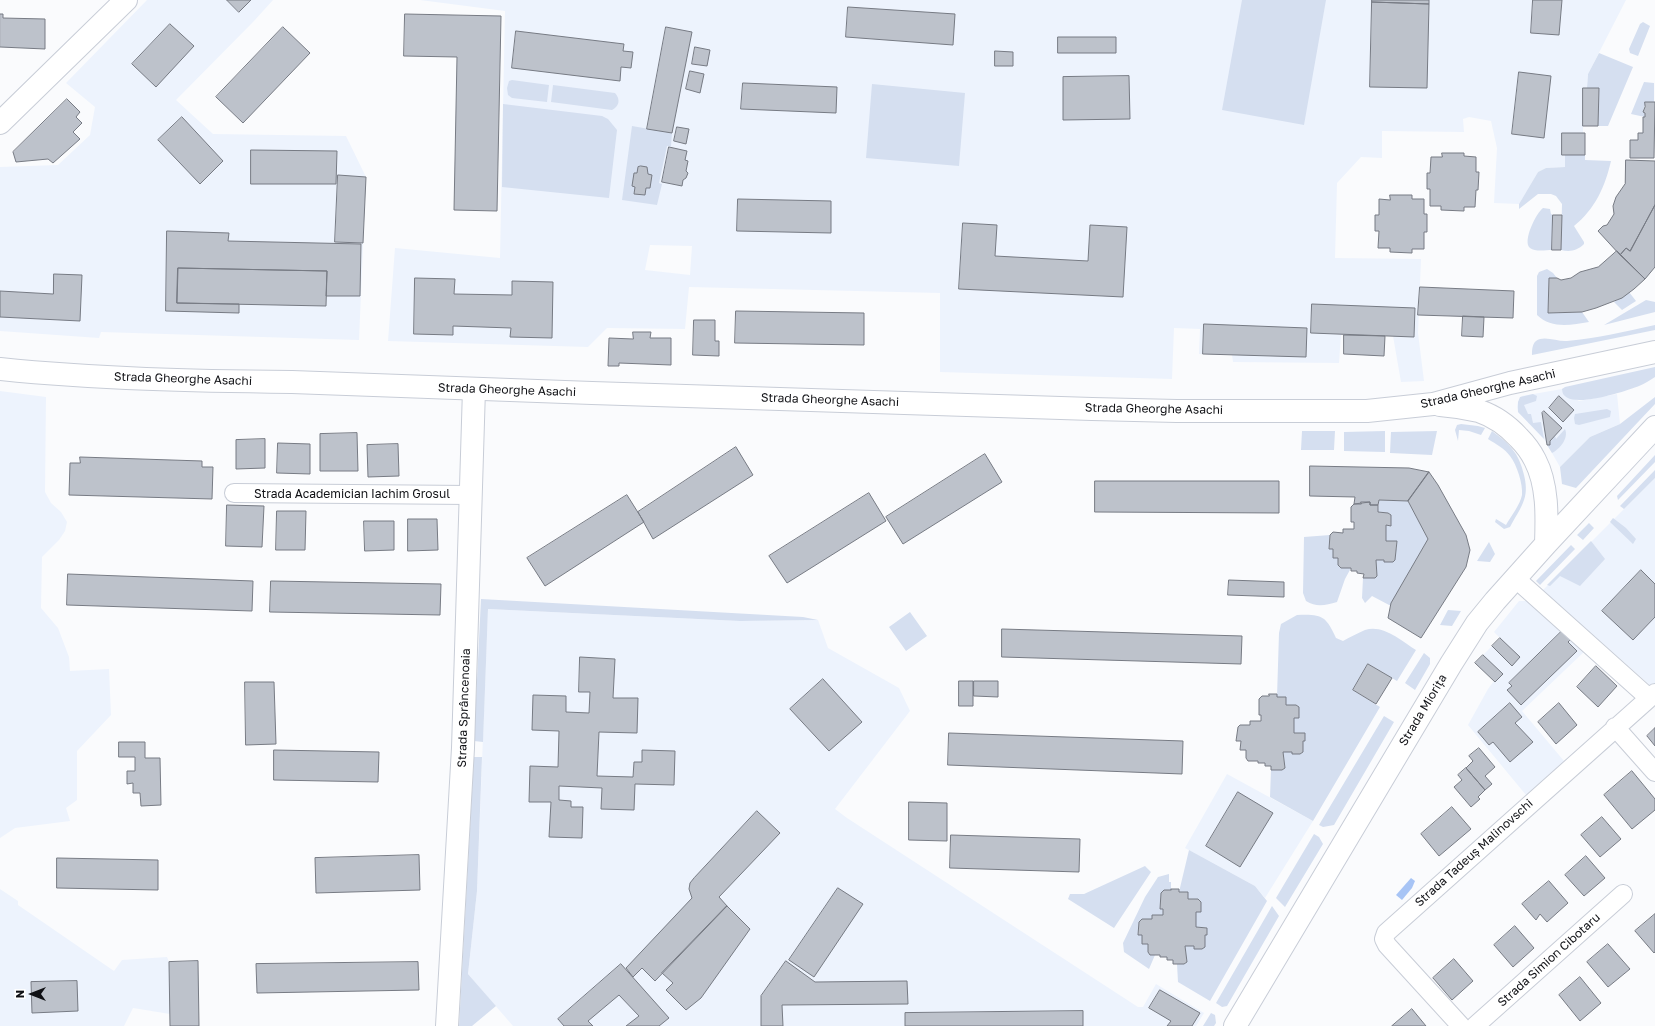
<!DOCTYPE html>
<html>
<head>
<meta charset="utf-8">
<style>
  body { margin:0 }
  #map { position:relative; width:1655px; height:1026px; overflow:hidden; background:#fafbfd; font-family:"Golos Text",sans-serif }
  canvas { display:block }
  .north { position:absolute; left:12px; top:974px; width:40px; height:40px; -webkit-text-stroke:3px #fff; paint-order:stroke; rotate:270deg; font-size:11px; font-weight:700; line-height:16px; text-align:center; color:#101115 }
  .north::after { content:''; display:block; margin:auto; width:14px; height:18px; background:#101115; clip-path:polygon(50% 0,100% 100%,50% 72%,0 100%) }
</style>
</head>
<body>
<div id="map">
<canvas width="1655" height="1026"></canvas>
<div class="north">N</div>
</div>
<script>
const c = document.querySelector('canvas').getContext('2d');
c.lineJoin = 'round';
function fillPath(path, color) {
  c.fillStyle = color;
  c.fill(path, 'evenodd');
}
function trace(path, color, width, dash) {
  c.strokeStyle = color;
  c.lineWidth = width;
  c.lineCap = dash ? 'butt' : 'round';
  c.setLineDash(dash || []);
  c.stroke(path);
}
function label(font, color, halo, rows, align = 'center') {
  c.font = font + ' "Golos Text",sans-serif';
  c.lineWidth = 4;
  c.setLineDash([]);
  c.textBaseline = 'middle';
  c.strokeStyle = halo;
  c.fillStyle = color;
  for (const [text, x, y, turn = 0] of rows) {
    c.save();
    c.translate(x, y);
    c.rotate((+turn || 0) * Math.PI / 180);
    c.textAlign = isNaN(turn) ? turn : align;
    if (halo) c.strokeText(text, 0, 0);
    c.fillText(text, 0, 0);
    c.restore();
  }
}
fillPath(new Path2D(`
  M147 0H273L254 21 176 100 213 134 346 136 366 177 359 340 101 332 99 338 0 331V167L58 165 90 135 95 107 66 83Z
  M420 0H1626L1588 74 1587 88H1583V133H1562V154L1565 155V167L1546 168 1538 172 1519 204 1494 203 1497 148 1491 121 1469 117 1463 119 1464 132 1382 131V158L1361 157 1337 183 1335 258 1421 259 1418 333 1424 381 1401 382 1393 336 1341 335 1339 363 1233 362 1232 355 1199 354 1200 329 1174 328 1172 379 940 372V293L689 287 685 329 607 328 588 347 388 341 395 248 500 258 505 11ZM650 245 692 246 690 275 645 270Z
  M1562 389V391L1579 401 1617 394 1620 424 1590 437 1560 467 1544 439 1518 412 1517 407 1518 402 1522 396Z
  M0 391 46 397 45 492 51 503 61 512 67 522 65 531 59 540 42 557 41 608 58 628 69 657 70 671 109 669 111 715 77 751V800L66 808 70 821 15 828 0 838Z
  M1655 478V685L1652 687 1583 626 1541 592Z
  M1519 601H1527L1545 613 1586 650 1522 711 1564 761 1526 795 1468 725 1488 689 1494 681 1475 663 1500 638 1494 632Z
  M488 609 740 621 818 620 828 648 899 688 910 711 835 809 847 818 1138 1007H1143L1156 984 1204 1013 1196 1026H513L468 974 477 891Z
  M1227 774 1313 821 1265 898 1255 886 1185 848Z
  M0 889 18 901V905L114 971 122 960 167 957 169 962 198 961 170 1014 133 1008 124 1026H0Z`), '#edf3fd');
fillPath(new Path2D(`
  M1242 0H1326L1304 125 1222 110Z
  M1643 22 1650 26 1638 56 1630 53 1629 49 1640 24Z
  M1599 53 1633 67 1608 126H1598L1599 88H1587L1588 74Z
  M512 80 549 85 547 102 512 98 508 95 507 88 509 81Z
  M1644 82 1654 83V102H1646L1643 111 1645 113V117L1631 114Z
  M872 84 965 93 959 166 866 158Z
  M553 85 615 93C621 100 619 106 612 110L551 102Z
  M503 104 602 116 608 119 617 130 609 198 502 187Z
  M632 126 672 133 671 146H667L659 183 662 184 657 205 622 200Z
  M1565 155H1585V160L1611 161C1605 187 1595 209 1574 226L1584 242V244C1577 251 1570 252 1561 250L1562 204 1556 196 1551 194H1538L1519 209V204L1538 172 1546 168 1565 167Z
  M1543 208 1550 209 1551 214 1553 215 1552 250C1546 250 1535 252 1530 248 1522 242 1536 213 1543 208Z
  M1547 269 1553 273 1557 278 1549 279 1548 313 1582 312 1589 322C1571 325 1551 329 1537 315V276L1539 272Z
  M1629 292 1636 301 1622 310 1614 302Z
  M1646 300 1655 302V312L1604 325Z
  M1655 325V330L1532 355C1532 351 1532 344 1536 341 1544 335 1558 342 1567 341 1598 338 1624 332 1655 325Z
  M1655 367V377C1650 380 1644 384 1639 386 1626 391 1562 413 1562 389L1565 387Z
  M1533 394 1537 396 1536 401 1524 405 1528 414H1531L1533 423 1541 422 1544 439 1518 412V402L1520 397Z
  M1655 397V404L1576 488 1562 484 1560 467 1590 437 1620 424Z
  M1607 409 1611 411 1610 417 1579 425 1575 424 1574 418 1575 414Z
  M1461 424 1478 426 1485 428 1481 435 1469 431 1459 430 1458 441 1455 430 1457 425Z
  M1565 429C1569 438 1560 449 1552 453L1547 445 1555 436 1556 439Z
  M1302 431H1335L1334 450H1301Z
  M1385 431V452L1344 451V432Z
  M1437 431 1432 455 1390 453 1391 432Z
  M1492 431C1510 444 1519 453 1524 475 1526 483 1527 492 1524 500 1521 509 1514 519 1510 527L1504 529 1495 522 1496 519 1506 525C1511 516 1520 505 1522 495 1523 484 1517 465 1510 456 1505 449 1496 444 1488 439Z
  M1655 455V462L1618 500 1617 496Z
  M1655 470V478L1624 509 1620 506Z
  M1379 500 1408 501 1428 539 1391 606 1372 596 1365 603 1362 598 1363 578H1375L1377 576 1376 560H1384V562H1393L1395 560 1396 549 1397 548V541H1386V525H1391V515L1388 513 1378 512Z
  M1613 518 1626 528 1636 539 1633 544 1610 522Z
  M1589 523 1594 528 1583 540 1577 535Z
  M1330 535 1329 548 1333 549V557L1338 558V565L1341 568H1351L1345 579 1337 602C1326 605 1317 608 1306 601L1303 593 1304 537Z
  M1591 541 1605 559 1580 586 1560 576 1550 586 1547 585Z
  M1489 542 1495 554 1490 562 1477 561Z
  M1571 545 1575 549 1540 585 1536 581Z
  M481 599 803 617 818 620 740 621 488 609 483 742 474 741Z
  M1448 610 1461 611 1452 626 1440 625Z
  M910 612 927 636 906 651 889 627Z
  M1297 615C1322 614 1326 616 1336 638L1343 641C1350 637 1358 633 1365 630 1383 624 1402 641 1416 650L1397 681 1368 664 1353 690 1380 707 1313 821 1270 797 1271 770H1282L1285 768 1283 752H1292V754H1300L1303 752V741L1294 733V718L1299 717V707L1296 705H1286V697H1277L1279 633 1281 624Z
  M1424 653 1430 658V664L1415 690 1405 683Z
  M1384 716 1394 722 1334 825 1323 827 1319 825Z
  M474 757H482L477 891 468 974 496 1006 472 1026H459Z
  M1314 834 1319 837 1323 844 1285 907 1276 898Z
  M1189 850 1255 886 1267 901 1210 1001 1178 982 1177 964H1184L1187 962 1185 946H1194V949L1202 948 1205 935H1207V928L1196 927 1188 899V892H1179Z
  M1145 866 1151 872 1114 928 1068 899 1070 894H1084Z
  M1169 874V882H1171V890H1164L1161 894 1160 909H1163V915L1152 919 1138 929V935H1142V944H1148V952L1150 955H1155L1149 969 1124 952 1123 943 1145 897 1158 877Z
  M1272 906 1279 916 1227 1006 1222 1007 1216 1003Z
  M1211 1013 1215 1015 1216 1023 1214 1026H1203Z`), '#d5dff0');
fillPath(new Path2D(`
  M1411 878 1415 881 1412 888 1402 900 1396 895Z`), '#a7c4f5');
const building = new Path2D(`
  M227 0H251L239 12Z
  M1372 0H1429V4L1372 2Z
  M1533 0H1562L1559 35 1531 33Z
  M1372 2 1429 4 1427 88 1370 87Z
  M848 7 955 14 953 45 846 37Z
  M0 14H3V18L45 19V49L0 47Z
  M405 14 501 16 497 211 454 210 457 57 404 56Z
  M170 24 194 46 156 87 132 64Z
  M283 27 310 53 243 123 216 97Z
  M666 27 692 32 672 133 647 129Z
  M516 31 624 44 623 51 633 52 631 68 621 67 620 81 512 68Z
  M1058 37H1116V53H1058Z
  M695 47 710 50 707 66 692 64Z
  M995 51 1013 52V66H995Z
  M690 71 704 74 700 93 686 89Z
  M1519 72 1551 76 1544 138 1512 134Z
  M1129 76 1130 119 1063 120V77Z
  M743 83 837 87 836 113 741 109Z
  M1583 88H1599L1598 126H1583Z
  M67 99 80 112 76 117 82 123 73 132 80 139 53 163 48 159 16 162 13 152Z
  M1645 102H1655L1654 158H1630V140H1638V133H1643V117H1645V113L1643 112 1645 107Z
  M182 117 223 161 200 184 158 140Z
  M677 127 689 129 686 144 674 141Z
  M1562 133H1585V155H1562Z
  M669 147 687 151 685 160 688 161 686 171 688 173 686 178 683 180 682 186 662 182Z
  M251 150 337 151 336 184H251Z
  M1442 153H1464V156L1476 157V172H1479L1478 190H1476L1475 207H1464V211L1441 210V206H1430V189H1427V173H1430L1431 157H1442Z
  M1626 160 1655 161V205L1630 251 1626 248 1620 255 1598 231 1603 226 1607 225 1614 214 1613 206 1616 197 1625 184Z
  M641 166 647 167 648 174 652 175 650 188H646L645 195 634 194 635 187 632 186 634 173H637L638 167Z
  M338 175 366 177 363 243 335 242Z
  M1390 195H1412V199H1424V214H1427V232H1424V249H1412V253L1390 252V248H1378L1379 231H1375V215H1379V199L1390 200Z
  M738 199 831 201V233L737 231Z
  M1655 205V267L1645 279 1620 255 1626 248 1630 251Z
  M1553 215H1562L1561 250H1552Z
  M963 223 997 225 995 256 1088 261 1090 225 1127 227 1123 297 959 289Z
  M167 231 229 233 228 241 361 244 360 296H326L327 271 178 268 177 303 239 304V313L166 311Z
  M1617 251 1645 279 1634 289 1622 298 1596 308 1582 312 1548 313 1549 278H1557L1561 280 1571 278 1580 272 1598 267Z
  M178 268 327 271 326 306 177 303Z
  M54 274 82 275 80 321 0 317V291L53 294Z
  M415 278 455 279 454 294 512 295V281L553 282 552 338 510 337 511 328 453 326V335L414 334Z
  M1420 287 1514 291 1513 318 1418 315Z
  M1312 304 1415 308 1414 337 1311 333Z
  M736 311 864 313V345L735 343Z
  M1463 316 1484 317 1483 337 1462 336Z
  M694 320H715V341H719V356L693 355Z
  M1204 324 1307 328 1306 357 1203 354Z
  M633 332H651L650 338H671V365L619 363V366H608L609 338 633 339Z
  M1344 335 1385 336 1384 356 1344 354Z
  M1559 396 1574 410 1563 422 1549 408Z
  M1544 411 1562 428 1550 441V445H1547L1542 413Z
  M357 433 358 471H320V434Z
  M265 439V468L236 469V440Z
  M278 443 310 444V474L277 473Z
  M398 444 399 476 368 477 367 445Z
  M736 447 753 475 653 539 638 512Z
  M985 454 1002 482 903 544 886 517Z
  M80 457 202 461V467H213L212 499 69 495 70 463H80Z
  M1310 466 1409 468 1429 472 1408 501 1379 500 1378 505H1370V502L1354 504 1355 497 1310 496Z
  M1429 472 1438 485 1466 535 1470 550 1466 567 1421 638 1388 618 1391 603 1428 539 1408 501Z
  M1095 481H1279V513L1095 512Z
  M869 493 886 521 787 583 769 556Z
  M627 495 644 522 545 586 527 558Z
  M1361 502H1370V505H1378V512L1388 513 1391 515V526L1386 525V541H1397L1395 560 1393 562H1384V560H1376L1377 576 1375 578H1363L1364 574 1357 573V571H1351V568H1341L1338 565V558H1333V549H1329L1330 535 1333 532 1343 533V529H1354V522H1351V507L1354 504H1361Z
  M227 505 264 506 262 547 226 546Z
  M277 511H306L305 550H276Z
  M408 519H437L438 550 408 551Z
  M364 521H394V550L365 551Z
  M1641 570 1655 584V617L1633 640 1602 611Z
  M68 574 253 581 252 611 67 605Z
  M1229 580 1284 582V597L1228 595Z
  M271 581 441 584 440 615 270 612Z
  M1002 629 1242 636 1241 664 1002 657Z
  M1562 631 1572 638 1568 642 1577 651 1521 705 1507 690 1512 686 1509 683Z
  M1500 638 1520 657 1512 666 1492 646Z
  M1483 655 1503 674 1495 682 1475 663Z
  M580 657 615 659 613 698H638L637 733 599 732 597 776 633 777 634 762H642V750L675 751 674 785 635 784 634 810 601 809 602 788 559 786V800L571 801V807H583L582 838 549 837 551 802H529L530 766 558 767 559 731 532 730 533 695 566 696V712L589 713 590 692H579Z
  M1368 664 1392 678 1376 704 1353 690Z
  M1596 666 1617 686 1598 707 1577 687Z
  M823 679 862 722 829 751 790 709Z
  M959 681H973V706H959Z
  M974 681H998V697L974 696Z
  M245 682H274L276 744 246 745Z
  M1269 694H1277V697H1286V705H1296L1299 707V718H1294V733H1305V741H1303V752L1300 754H1292V752H1283L1285 768 1282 770H1271V766H1265V763H1258V761H1248L1246 758V750H1240L1241 741H1236L1238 727 1240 725H1250V721H1261V715H1259V699L1262 696H1269Z
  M1510 703 1522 717 1515 723 1533 742 1510 762 1493 742 1489 745 1478 732Z
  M1559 703 1577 725 1556 744 1538 722Z
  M1655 728V746L1647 736Z
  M949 733 1183 741 1182 774 948 765Z
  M119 742H145V758H160L161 805 141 806 140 793H133V783L127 784V771H135V757H119Z
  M1479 748 1495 767 1485 776 1492 784 1485 790 1466 768 1473 761 1469 756Z
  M274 750 379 752 378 782 274 780Z
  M1466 768 1485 790 1478 797 1480 799 1471 807 1454 787 1462 780 1458 775Z
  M1632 771 1655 799V810L1632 829 1604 795Z
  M1238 792 1273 813 1240 867 1206 846Z
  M909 802 947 803V841L909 840Z
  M1452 807 1471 829 1439 856 1421 834Z
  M757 811 780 833 719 897 727 906 655 981 642 968 633 977 626 968 692 898 689 889 690 883 694 878Z
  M1602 817 1621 839 1600 857 1581 835Z
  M951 835 1080 839 1079 872 950 868Z
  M419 855 420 890 316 893 315 858Z
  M1586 856 1605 878 1584 896 1565 875Z
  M57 858 158 860V890L57 888Z
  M1549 881 1568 903 1547 922 1540 914 1536 920 1522 904Z
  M838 888 863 904 814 977 789 960Z
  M1171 889H1179V892H1188V899H1198L1201 902V912H1196V927L1207 928V935H1205V947L1202 949H1194V946H1185L1187 962 1184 964H1173V960H1167V957H1160V955H1150L1148 952V944H1142V935H1138L1139 922 1142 919H1152V915H1163V909H1160L1161 893 1164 890H1171Z
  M727 906 750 929 701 998 686 1010 666 990 673 983 662 973Z
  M1655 914V952L1654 953 1635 931Z
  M1515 926 1534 948 1513 967 1494 945Z
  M1608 944 1630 969 1608 987 1587 962Z
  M1454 959 1473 981 1452 1000 1433 978Z
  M198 961 199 1026H170L169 962Z
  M786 961 815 982 907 981 908 1004 782 1005 783 1026H761V996Z
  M418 962 419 990 257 993 256 964Z
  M621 964 669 1018 659 1026H626L639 1016 619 995 588 1021 593 1026H564L558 1019Z
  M1580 977 1601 1003 1580 1021 1559 995Z
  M77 981 78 1011 32 1013 31 982Z
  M1160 990 1200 1013 1192 1026H1167L1171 1021 1149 1008Z
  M1412 1009 1426 1026H1392Z
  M1083 1011V1026H905V1013Z`);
fillPath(building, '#bdc2cb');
trace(building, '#777b84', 1);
const street = new Path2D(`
  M234 493 470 495
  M1515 578 1649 698
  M1615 727 1655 772
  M1461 1026 1387 945 1384 939 1386 933 1655 693
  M1475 1026 1623 894`);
const secondary = new Path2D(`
  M0 123 126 0
  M447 1026 463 748 474 389`);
const primary = new Path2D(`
  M0 369C97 379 195 381 292 382L592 393 1092 409 1177 411H1367L1433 404 1510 383 1655 352
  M1440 405C1453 406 1466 408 1479 411 1494 416 1508 426 1519 438 1525 444 1531 452 1535 460 1548 485 1547 516 1546 544
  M1235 1026 1451 664 1477 623 1495 601 1546 544 1655 427`);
trace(street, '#c8cdd7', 20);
trace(secondary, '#c8cdd7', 24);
trace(primary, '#c8cdd7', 24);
trace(street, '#fff', 18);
trace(secondary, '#fff', 22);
trace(primary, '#fff', 22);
label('12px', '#101115', '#fff', [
  ["Strada Gheorghe Asachi",183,379,2],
  ["Strada Gheorghe Asachi",1488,389,-13],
  ["Strada Gheorghe Asachi",507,390,2],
  ["Strada Gheorghe Asachi",830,400,2],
  ["Strada Gheorghe Asachi",1154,409,1],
  ["Strada Academician Iachim Grosul",352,494],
  ["Strada Sprâncenoaia",464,708,-88],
  ["Strada Miorița",1423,710,-59],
  ["Strada Tadeuș Malinovschi",1474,853,-42],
  ["Strada Simion Cibotaru",1549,960,-42]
]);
</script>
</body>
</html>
